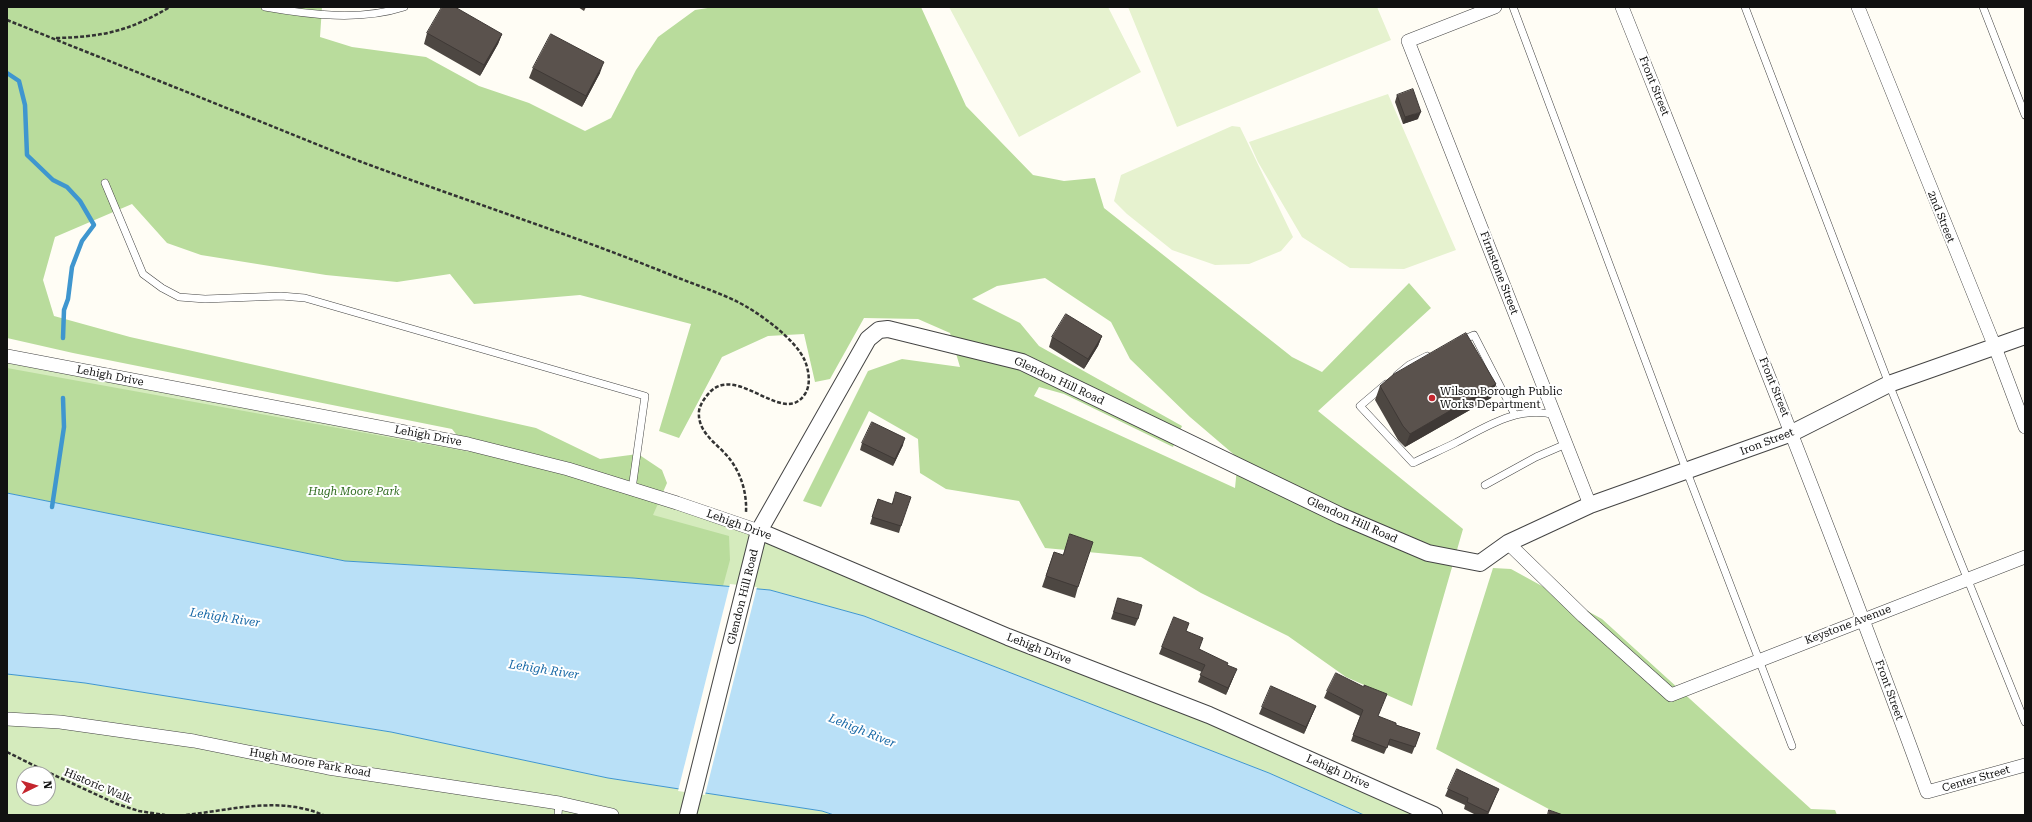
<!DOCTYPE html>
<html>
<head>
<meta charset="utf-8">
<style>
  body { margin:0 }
  #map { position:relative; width:2032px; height:822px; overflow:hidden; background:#fffdf5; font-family:"Roboto Serif",serif }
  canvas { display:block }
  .frame { position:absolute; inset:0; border:8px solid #111; pointer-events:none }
  .north { position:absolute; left:16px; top:766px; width:40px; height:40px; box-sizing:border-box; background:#fff; border:1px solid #a0a0a0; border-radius:50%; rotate:85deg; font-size:11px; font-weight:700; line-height:16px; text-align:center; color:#111 }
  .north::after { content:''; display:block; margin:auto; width:14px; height:18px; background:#c4262e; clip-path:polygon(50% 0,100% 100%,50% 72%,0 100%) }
</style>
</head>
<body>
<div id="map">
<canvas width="2032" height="822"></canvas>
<div class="frame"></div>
<div class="north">N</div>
</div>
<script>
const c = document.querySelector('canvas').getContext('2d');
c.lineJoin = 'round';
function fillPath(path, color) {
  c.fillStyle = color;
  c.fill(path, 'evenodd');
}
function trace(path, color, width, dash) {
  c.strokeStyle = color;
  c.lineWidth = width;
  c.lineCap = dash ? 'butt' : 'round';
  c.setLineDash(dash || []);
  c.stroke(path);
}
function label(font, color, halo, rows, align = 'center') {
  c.font = font + ' "Roboto Serif",serif';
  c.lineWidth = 4;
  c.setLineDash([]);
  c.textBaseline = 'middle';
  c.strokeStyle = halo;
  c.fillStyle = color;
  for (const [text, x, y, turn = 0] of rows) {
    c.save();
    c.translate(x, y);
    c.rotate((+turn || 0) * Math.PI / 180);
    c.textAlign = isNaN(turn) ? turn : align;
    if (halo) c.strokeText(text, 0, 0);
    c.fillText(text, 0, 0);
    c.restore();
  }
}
fillPath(new Path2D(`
  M7 356 468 444 677 503 1434 815H1364L1269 773 864 616 770 590 633 578 345 561 7 493Z
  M7 674 85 683 391 732 608 778 822 811 834 815H7ZM24 774H48V798H24Z`), '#d5ebbd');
fillPath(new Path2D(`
  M7 7H322L320 37 352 47 426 57 479 86 529 103 585 131 611 118 636 70 658 37 695 10 714 7H921L966 106 1033 175 1064 181 1095 178 1104 208 1292 357 1322 372 1409 283 1431 308 1318 411 1463 529 1412 706 1346 677 1288 636 1201 593 1141 557 1045 548 1019 501 946 489 920 473 918 439 869 411 821 507 803 501 868 371 902 359 960 367 950 333 918 319 864 318 830 379 815 382 804 334 768 336 722 357 679 438 659 431 691 324 580 295 474 304 450 274 397 282 326 275 201 255 167 243 132 204 55 237 43 280 54 316 130 337 536 428 600 459 638 454 662 470 667 483 653 515 729 536 730 560 723 586 633 578 345 561 7 493V368L470 452 452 429 73 353 7 338ZM1045 278 1111 322 1130 359 1190 417 1238 458 1235 488 1034 396 1039 387 1064 394 1173 447 1182 426 1039 346 1020 323 972 299 997 286Z
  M1493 568 1511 569 1602 619 1811 809 1835 810 1837 815H1560L1436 749Z`), '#b9dc9c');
fillPath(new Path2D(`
  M949 7H1108L1141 72 1019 137Z
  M1128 7H1377L1391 40 1177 127Z
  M1388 94 1456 250 1404 269 1350 268 1302 237 1258 162 1249 142Z
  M1232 126 1240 127 1293 237 1281 251 1249 264 1215 265 1172 250 1127 214 1114 201 1121 175Z`), '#e6f2cf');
const water = new Path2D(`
  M7 493 345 561 633 578 770 590 864 616 1269 773 1364 815H834L822 811 608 778 391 732 85 683 7 674Z`);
fillPath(water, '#b9e0f7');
trace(water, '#3f96cf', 1);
fillPath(new Path2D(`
  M730 584 757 587 705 795 678 791Z`), '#fffdf5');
trace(new Path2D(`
  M7 73 19 81 25 105 27 155 53 180 67 187 80 201 94 225 82 241 72 267 68 299 64 310 63 338
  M52 507 64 427 63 398`), '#3f96cf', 4.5);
const service = new Path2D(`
  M265 7C310 15 361 21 404 7
  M1513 7 1687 472 1792 746
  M1745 7 1889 384 2025 722
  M1983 7 2025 115
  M105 183 143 274 162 288 179 297 205 299 281 296 305 298 645 396 632 489
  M1460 341 1474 335 1515 415
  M1397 375 1409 365 1427 356
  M1386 384 1360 406 1413 463C1427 456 1441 450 1455 443 1486 427 1518 405 1555 415
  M1485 485 1536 457 1566 444
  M558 815 559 803`);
const minor = new Path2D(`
  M1495 7 1408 41 1590 505
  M1622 7C1726 268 1831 528 1927 792L2025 765
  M1858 7 1995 347 2025 427
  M7 356 468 444 568 469 677 503 759 531
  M1508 543 1583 616 1671 695 2025 557
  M7 719 60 722 194 741 328 768 559 803 612 815`);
const tertiary = new Path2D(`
  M759 531 1008 637 1209 715 1434 815
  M688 815 759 531 868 339 879 330 888 329 1022 362 1341 516 1428 553 1480 563 1508 543 1590 505 1792 433 1889 384 2025 336`);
trace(service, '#444', 8);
trace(minor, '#444', 14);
trace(tertiary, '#444', 18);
trace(new Path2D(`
  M7 20C89 53 172 86 254 119 295 135 336 153 378 168 476 204 575 236 671 275 693 284 715 291 736 301 758 312 795 338 805 361 809 371 811 385 805 394 784 427 739 365 711 391 706 396 700 404 699 411 697 433 718 444 729 458 741 473 747 493 746 512
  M56 38C103 37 129 31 170 7
  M7 752 43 770 117 804 139 811 165 815
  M186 815C231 810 280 796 323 815`), '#333', 2.5, [4, 2]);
trace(service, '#fff', 7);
trace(minor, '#fff', 13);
trace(tertiary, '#fff', 16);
fillPath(new Path2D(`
  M578 7H586L584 11Z
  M427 33 502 34 498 44 480 76 424 44Z
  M533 68 600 73 582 107 529 78Z
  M1397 95 1418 119 1403 124 1395 102Z
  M1102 336 1098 346 1084 369 1049 347 1052 337Z
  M1496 384 1491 398 1405 447 1398 440 1375 400 1380 386Z
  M862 443 903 445 893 466 860 450Z
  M878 499 901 526 899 533 870 524Z
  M1054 552 1078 587 1075 598 1042 587Z
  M1118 598 1138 619 1135 626 1111 619Z
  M1174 617 1186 631 1199 649 1227 665 1234 676 1226 695 1198 682 1202 672 1159 654Z
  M1327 691 1396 725 1420 733 1412 754 1388 745 1384 754 1351 741 1360 716 1324 698Z
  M1316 706 1304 734 1259 714 1262 707Z
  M1448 789 1496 796 1488 815H1476L1464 809 1465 805 1445 796Z`), '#4d4742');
fillPath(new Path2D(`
  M502 34 498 44 480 76 484 65Z
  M604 62 600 73 582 107 586 96Z
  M1421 112 1418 119 1403 124 1405 117Z
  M1102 336 1098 346 1084 369 1088 359Z
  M1496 384 1491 398 1405 447 1410 434Z
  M905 438 903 445 893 466 895 459Z
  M1237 669 1234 676 1226 695 1228 688Z
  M1316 706 1304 734 1306 727Z`), '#3f3936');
const building = new Path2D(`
  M442 7H455L502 34 484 65 427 33Z
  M551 34 604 62 586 96 533 68Z
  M1413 89 1421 112 1405 117 1397 95Z
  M1066 314 1102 336 1088 359 1052 337Z
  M1466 333 1496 384 1410 434 1403 426 1380 386 1394 374Z
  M872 422 905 438 895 459 862 443Z
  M896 492 911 497 901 526 872 517 878 499 892 504Z
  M1070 534 1093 542 1078 587 1046 576 1054 552 1063 555Z
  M1118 598 1142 605 1138 619 1114 612Z
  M1174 617 1189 623 1186 631 1203 638 1199 649 1228 663 1227 665 1237 669 1228 688 1200 675 1205 665 1162 647Z
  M1336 673 1364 687V685L1387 694 1378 716 1396 723V725L1420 733 1415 747 1390 739 1387 748 1353 735 1363 710 1327 691Z
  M1271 686 1316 706 1306 727 1262 707Z
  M1457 769 1499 789 1488 812 1467 802 1468 798 1448 789Z
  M1549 810 1563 815H1548Z`);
fillPath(building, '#5a524d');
trace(building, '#3f3936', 1);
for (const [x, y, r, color] of [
  [1432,398,4,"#c4262e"]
]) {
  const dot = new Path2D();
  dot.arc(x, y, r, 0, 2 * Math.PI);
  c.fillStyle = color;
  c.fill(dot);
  trace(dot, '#fff', 1.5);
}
label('11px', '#111', '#fff', [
  ["Front Street",1654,86,68],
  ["2nd Street",1941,217,68],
  ["Firmstone Street",1499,273,69],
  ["Lehigh Drive",110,376,11],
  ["Glendon Hill Road",1059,381,25],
  ["Front Street",1774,387,68],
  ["Lehigh Drive",428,436,11],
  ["Iron Street",1767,442,-21],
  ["Glendon Hill Road",1352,520,24],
  ["Lehigh Drive",739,525,20],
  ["Glendon Hill Road",743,597,-76],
  ["Keystone Avenue",1848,625,-21],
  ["Lehigh Drive",1039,649,21],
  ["Front Street",1889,690,70],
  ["Hugh Moore Park Road",310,763,10],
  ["Lehigh Drive",1338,772,24],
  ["Center Street",1976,779,-16],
  ["Historic Walk",98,786,23]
]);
label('11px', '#111', '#fff', [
  ["Wilson Borough Public",1440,392],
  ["Works Department",1440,405]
], 'left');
label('italic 11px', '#2f6b1f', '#fff', [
  ["Hugh Moore Park",354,492]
]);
label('italic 12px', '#1768a6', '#fff', [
  ["Lehigh River",225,618,9],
  ["Lehigh River",544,670,9],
  ["Lehigh River",862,731,22]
]);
</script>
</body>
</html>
